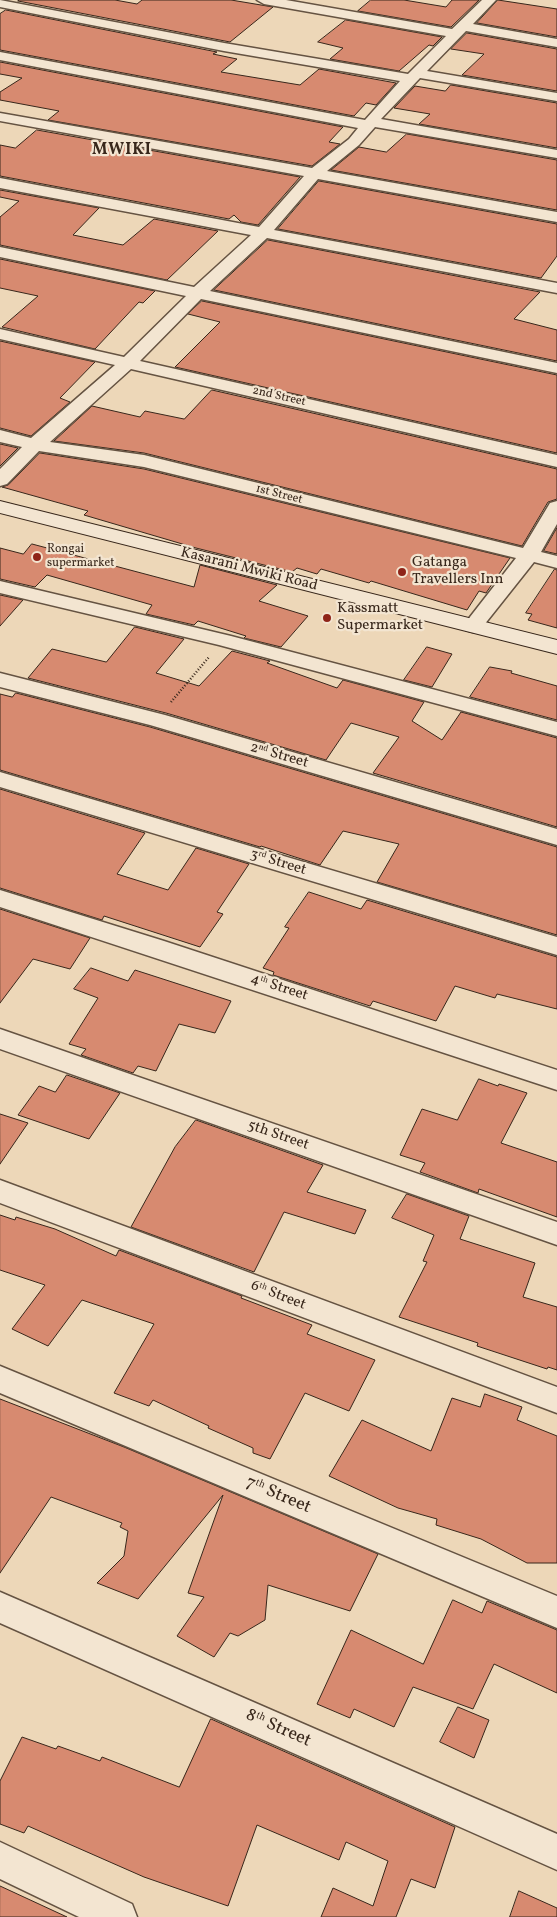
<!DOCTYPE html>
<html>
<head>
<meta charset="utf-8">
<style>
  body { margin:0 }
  canvas { display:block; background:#edd7b8 }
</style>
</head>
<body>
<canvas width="557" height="1917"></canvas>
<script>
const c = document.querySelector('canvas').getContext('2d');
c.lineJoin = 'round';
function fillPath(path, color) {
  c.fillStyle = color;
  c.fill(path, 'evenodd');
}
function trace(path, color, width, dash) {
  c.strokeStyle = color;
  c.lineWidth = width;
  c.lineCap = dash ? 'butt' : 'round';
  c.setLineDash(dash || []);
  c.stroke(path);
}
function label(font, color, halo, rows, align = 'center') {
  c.font = font + ' Vollkorn,serif';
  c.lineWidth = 4.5;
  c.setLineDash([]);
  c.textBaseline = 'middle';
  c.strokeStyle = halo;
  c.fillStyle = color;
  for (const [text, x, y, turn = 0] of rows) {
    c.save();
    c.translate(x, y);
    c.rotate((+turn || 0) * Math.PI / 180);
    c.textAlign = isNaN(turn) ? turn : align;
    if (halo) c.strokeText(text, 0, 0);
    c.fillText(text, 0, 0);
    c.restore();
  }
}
const building = new Path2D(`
  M20 0H115L137 4 142 0H231L273 7 230 42 18 1Z
  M371 0H404L446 7 452 0H479L451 27 358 11Z
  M498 0 557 9V37L477 23Z
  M6 10 217 52 213 54 237 59 221 72 300 85 319 69 396 83 376 105 366 103 354 116 0 50V14Z
  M346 20 442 37 433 46 429 45 399 71 330 59 343 48 318 42Z
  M467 33 557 49V91L462 75 484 54 451 49Z
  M0 62 343 127 329 142 340 144 312 166 48 120 59 111 0 100V92L22 78 0 74Z
  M451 85 557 103V148L419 124 430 114 394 108 415 86 445 91Z
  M37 130 300 177 258 225 241 222 234 215 229 219 0 176V145L15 148Z
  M407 134 557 160V210L331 170 359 147 386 152Z
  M319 181 557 224V256L541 278 278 229Z
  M0 190 99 208 73 235 123 245 154 219 218 231 167 280 0 245V217L19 201 0 197Z
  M268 240 540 292 514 319 557 330V361L214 290Z
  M0 259 155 291 143 303 139 302 95 349 2 327 38 296 0 288Z
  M202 301 557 375V453L175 367 220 322 188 314Z
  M0 341 95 362 60 398 70 402 31 436 0 428Z
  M212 390 557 469V499L548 502 522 546 144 453 54 441 92 406 140 417 145 411 184 419Z
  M0 444 18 448 0 466Z
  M40 453 144 469 510 558 486 593 479 591 467 610 371 581 369 583 321 569 317 574 297 568 292 572 196 548 84 515 88 511 2 487 8 485Z
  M557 528V554L544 551Z
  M32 544 194 587 200 565 277 585 259 601 308 616 281 647 244 638 246 636 198 621 194 625 146 614 152 605 47 575 35 587 0 579V548L23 554Z
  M555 569 557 570V628L528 620 532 614 526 613Z
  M0 595 23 600 0 626Z
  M135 627 184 639 156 673 199 686 232 651 270 661 267 663 337 688 343 680 424 702 412 721 442 740 461 712 557 738V827L373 773 399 737 351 723 326 760 166 713 28 678 52 649 106 662Z
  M427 647 452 654 432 687 404 680Z
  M490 667 512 671 511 673 557 686V720L470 697Z
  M16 693 150 727 557 847V935L377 882 399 844 343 831 320 865 261 846 260 847 0 770V694L12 697Z
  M0 789 145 833 117 874 168 890 196 848 249 864 217 912 223 914 200 947 104 916 102 920 0 888Z
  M309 892 361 909 367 900 557 957V1009L497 994 495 998 455 986 436 1021 373 1001 370 1006 273 975 274 972 263 968 289 928 285 927Z
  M0 909 90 938 70 969 33 959 0 1003Z
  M91 968 128 981 135 970 231 1001 215 1033 179 1024 156 1071 138 1066 133 1073 81 1055 86 1049 69 1044 98 998 74 989Z
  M67 1075 120 1093 89 1139 18 1115 39 1086 55 1092Z
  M479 1079 498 1086 499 1084 527 1093 501 1143 557 1162V1217L479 1189 478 1193 420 1172 425 1163 400 1155 422 1109 457 1120Z
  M0 1114 28 1123 0 1164Z
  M196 1120 323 1165 307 1192 366 1210 355 1234 284 1212 254 1272 131 1227 175 1147Z
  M407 1194 469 1216 460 1239 535 1263 523 1297 557 1307V1370L548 1367 547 1369 477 1346 478 1343 399 1317 427 1262 423 1261 434 1235 392 1218Z
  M0 1215 15 1220 16 1217 55 1229 116 1256 119 1250 242 1296 241 1298 312 1325 307 1334 375 1360 349 1411 305 1393 270 1459 253 1453V1448L208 1428 209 1426 153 1400 149 1406 114 1393 154 1324 82 1300 48 1346 12 1329 45 1285 0 1270Z
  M485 1394 522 1407 517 1420 557 1436V1563H527L481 1539 436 1525 437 1519 398 1508 329 1476 362 1420 431 1451 452 1398 480 1407Z
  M0 1399 124 1447 378 1554 350 1611 268 1585 265 1620 238 1636 230 1633 214 1657 177 1636 204 1597 188 1593 223 1495 138 1599 97 1583 124 1556 128 1531 120 1527 122 1523 51 1497 0 1573Z
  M453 1600 482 1613 487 1601 557 1630V1693L494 1664 473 1709 413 1687 394 1727 354 1709 350 1718 317 1704 351 1630 423 1664Z
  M458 1707 489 1720 474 1758 440 1742Z
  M211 1719 455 1827 435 1888 411 1879 396 1917H321L333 1888 373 1906 388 1861 346 1842 339 1860 257 1825 228 1906 144 1877 28 1826 24 1833 0 1824V1781L22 1737 56 1749 58 1746 100 1761 102 1757 179 1787Z
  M0 1886 67 1917H0Z
  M519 1891 557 1908V1917H510Z`);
fillPath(building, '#d78a70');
trace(building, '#38271b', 1);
const street = new Path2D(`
  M0 0 224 43 408 74 446 36 264 4 257 0H286L452 29 482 0H496L473 24 557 39V47L466 31 427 71 557 93V101L420 78 381 119 557 150V158L375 127 359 145 327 171 557 212V222L318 179 274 230 557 283V293L267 238 210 291 557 363V373L201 299 140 361 557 455V467L131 369 50 442 144 455 523 548 550 503 557 501V524L541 552 557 556V568L534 562 480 630 473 632 466 630 463 626 516 558 144 467 39 451 7 484 0 486V469L22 447 0 442V430L31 438 115 365 0 339V329L124 357 186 296 0 257V247L194 287 251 235 0 188V178L259 227 304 176 0 121V113L312 168 349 139 358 128 0 60V52L365 120 400 81 224 51 0 7Z
  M0 581 231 636 557 722V736L219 645 0 593Z
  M0 673 165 715 557 829V845L150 725 0 687Z
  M0 772 557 937V955L0 787Z
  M0 890 164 941 557 1070V1090L0 907Z
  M0 1029 557 1222V1245L0 1049Z
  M0 1180 557 1387V1413L0 1203Z
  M0 1366 557 1596V1628L0 1393Z
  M0 1592 557 1834V1870L0 1623Z
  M0 1842 132 1904 137 1917H79L0 1879Z`);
const secondary = new Path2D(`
  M0 501 557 640V654L0 513Z`);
trace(street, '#655342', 3);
trace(secondary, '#38271b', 2);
trace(new Path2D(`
  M171 702 209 657`), '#38271b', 2.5, [1, 2]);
fillPath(street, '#f3e5d1');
fillPath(secondary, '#f3e5d1');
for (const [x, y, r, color] of [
  [37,557,5,"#8f2418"],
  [402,572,5,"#8f2418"],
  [327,618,5,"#8f2418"]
]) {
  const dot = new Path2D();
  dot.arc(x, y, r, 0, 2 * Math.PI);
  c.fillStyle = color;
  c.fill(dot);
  trace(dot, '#f3e5d1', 2);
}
label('12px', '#38271b', '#f3e5d1', [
  ["2nd Street",279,397,13],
  ["1st Street",279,495,14]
]);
label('12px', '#38271b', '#f3e5d1', [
  ["Rongai",47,550],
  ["supermarket",47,564]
], 'left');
label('15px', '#38271b', '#f3e5d1', [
  ["Gatanga",412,563],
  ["Travellers Inn",412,580],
  ["Kassmatt",337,609],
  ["Supermarket",337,626]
], 'left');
label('15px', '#38271b', '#f3e5d1', [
  ["Kasarani Mwiki Road",249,570,14],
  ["2ⁿᵈ Street",279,756,16],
  ["3ʳᵈ Street",278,863,17],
  ["4ᵗʰ Street",279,988,18],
  ["5th Street",278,1136,19],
  ["6ᵗʰ Street",278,1296,21]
]);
c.letterSpacing = '1px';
label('bold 16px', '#38271b', '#f3e5d1', [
  ["MWIKI",122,151]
]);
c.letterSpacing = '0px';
label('18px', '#38271b', '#f3e5d1', [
  ["7ᵗʰ Street",278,1496,23],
  ["8ᵗʰ Street",278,1729,24]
]);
</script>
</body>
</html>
